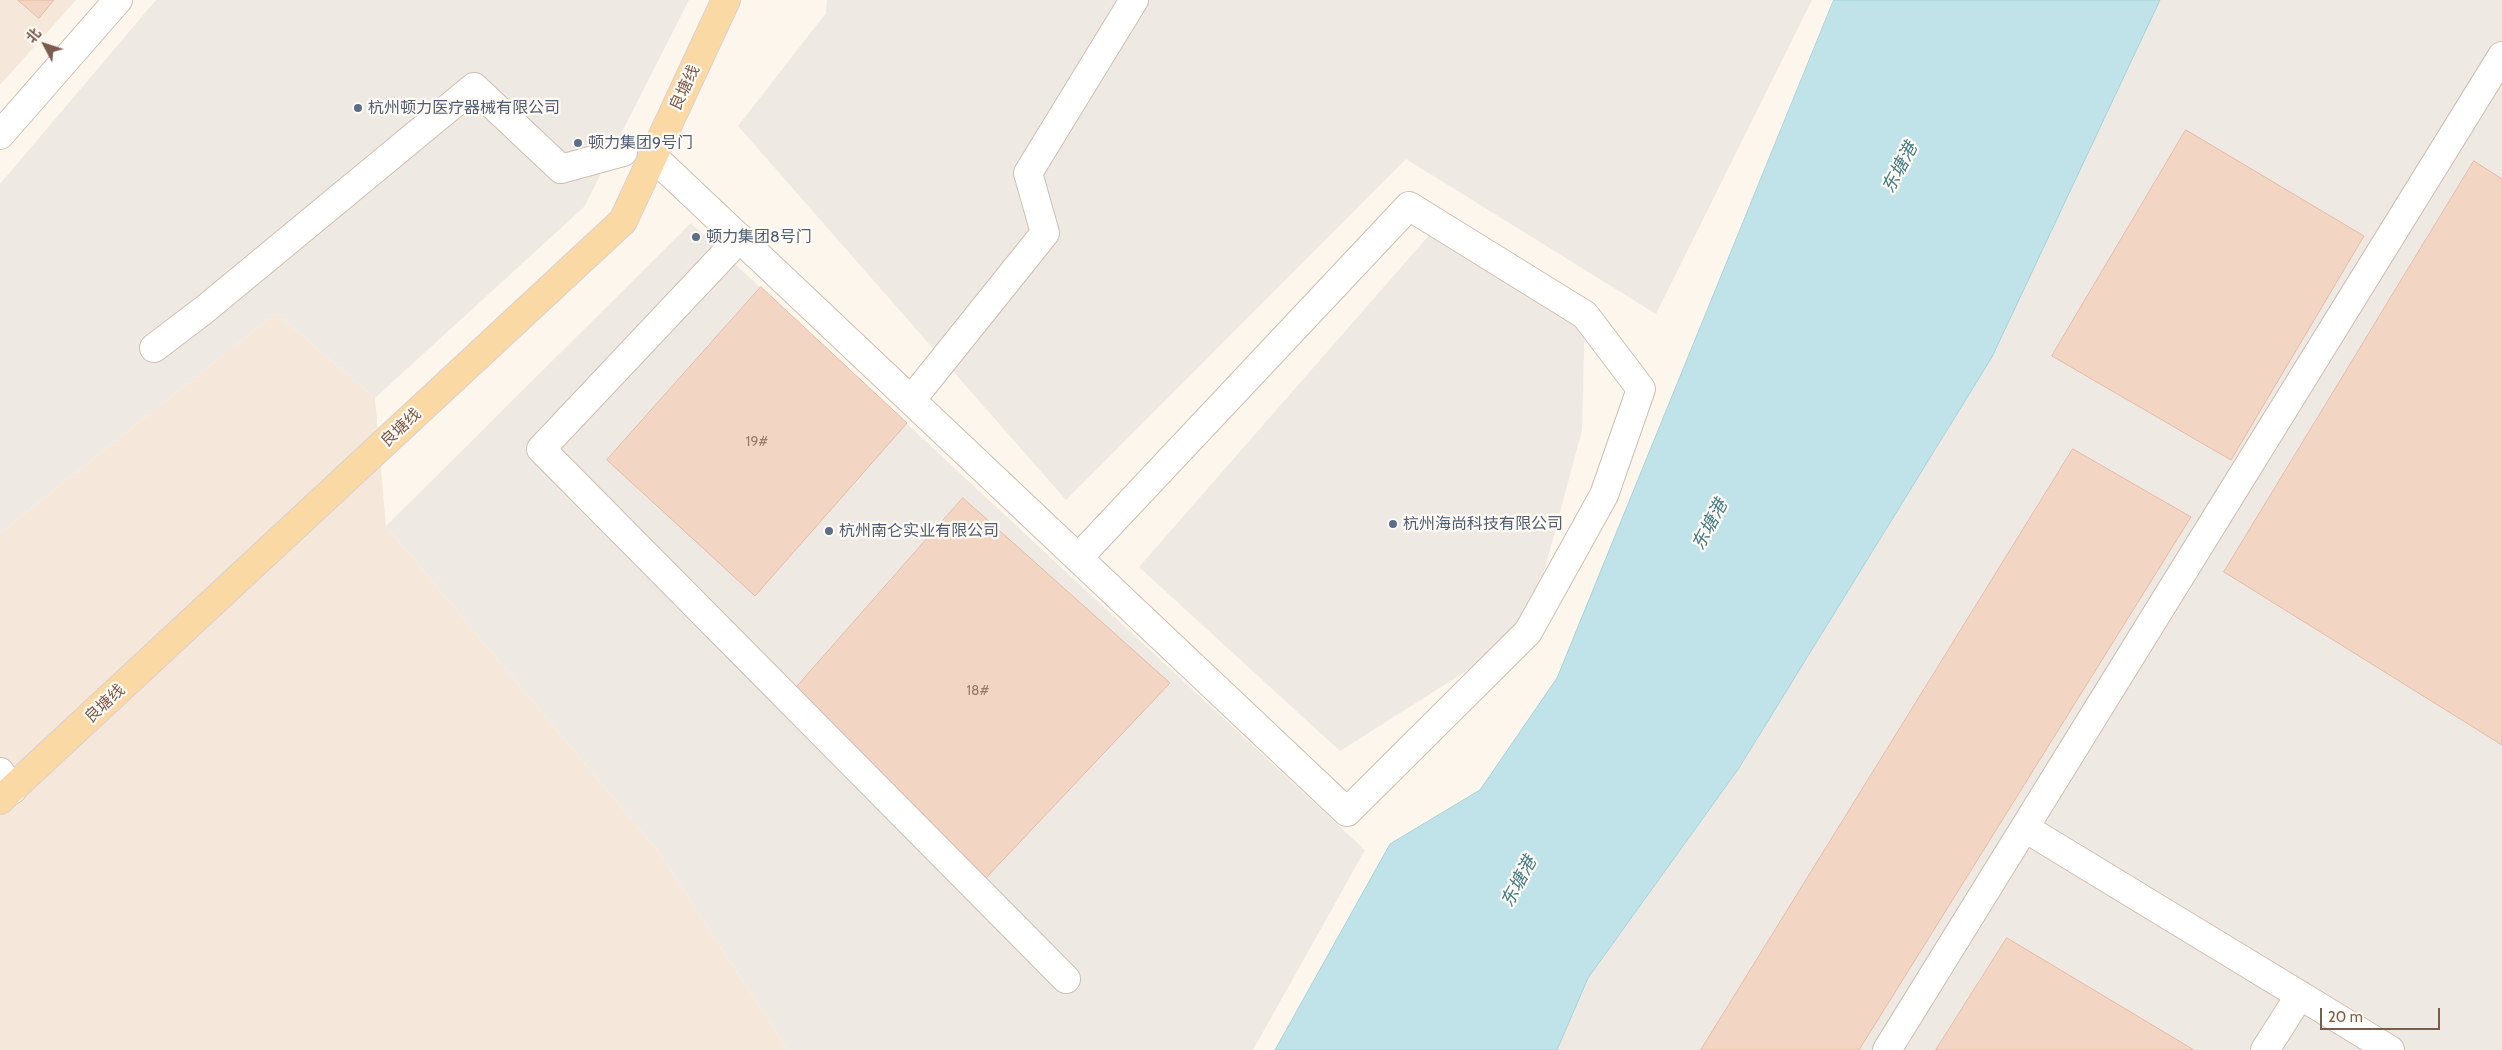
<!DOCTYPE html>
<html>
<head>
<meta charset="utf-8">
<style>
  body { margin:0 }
  #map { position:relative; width:2502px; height:1050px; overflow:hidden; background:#fdf6ec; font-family:Cabin,"Noto Sans SC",sans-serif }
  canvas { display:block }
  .north { position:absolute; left:20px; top:20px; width:50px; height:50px; -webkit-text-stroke:4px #fffaf3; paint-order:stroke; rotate:310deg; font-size:14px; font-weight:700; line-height:20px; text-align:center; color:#7a5c4d }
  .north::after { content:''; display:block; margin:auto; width:18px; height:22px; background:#7a5c4d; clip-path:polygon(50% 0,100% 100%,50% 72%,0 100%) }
  .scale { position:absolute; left:2320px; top:1008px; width:120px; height:22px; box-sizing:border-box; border:2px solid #7a5c4d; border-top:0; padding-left:6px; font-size:15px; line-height:18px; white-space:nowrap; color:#7a5c4d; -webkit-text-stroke:4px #fffaf3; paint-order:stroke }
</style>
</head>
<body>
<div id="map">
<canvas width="2502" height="1050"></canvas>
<div class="north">北</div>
<div class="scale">20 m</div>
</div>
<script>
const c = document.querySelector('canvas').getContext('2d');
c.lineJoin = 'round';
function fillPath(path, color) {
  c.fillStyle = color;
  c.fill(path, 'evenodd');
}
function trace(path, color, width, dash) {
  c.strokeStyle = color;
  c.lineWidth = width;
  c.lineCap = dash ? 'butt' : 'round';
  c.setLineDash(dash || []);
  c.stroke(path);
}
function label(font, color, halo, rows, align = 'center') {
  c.font = font + ' Cabin,"Noto Sans SC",sans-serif';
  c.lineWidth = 4.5;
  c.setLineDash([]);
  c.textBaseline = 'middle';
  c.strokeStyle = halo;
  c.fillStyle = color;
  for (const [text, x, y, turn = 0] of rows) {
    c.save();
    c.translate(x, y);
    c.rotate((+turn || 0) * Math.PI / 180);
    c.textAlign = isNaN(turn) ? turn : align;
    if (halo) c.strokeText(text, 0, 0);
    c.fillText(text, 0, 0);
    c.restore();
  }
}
fillPath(new Path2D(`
  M0 0H76L0 85Z
  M276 313 375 398 386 526 658 851 788 1050H0V533Z`), '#f5e8da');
fillPath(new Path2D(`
  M156 0H689L584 207 375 398 276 313 0 533V184Z
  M827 0H1812L1656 314 1406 159 1066 500 738 126 826 13Z
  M2160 0H2502V1050H1557L1588 978 1739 768 1992 357Z
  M691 223 1365 850 1253 1050H788L658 851 386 526Z
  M1438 225 1585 315 1582 430 1528 632 1340 751 1139 567Z`), '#efe9e4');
const water = new Path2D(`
  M1834 0H2160L1992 357 1739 768 1588 978 1557 1050H1275L1390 844 1480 790 1557 678Z`);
fillPath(water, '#bfe3e8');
trace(water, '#a5d3da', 1);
const building = new Path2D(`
  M18 0H54L39 18Z
  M2186 130 2364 236 2231 460 2052 356Z
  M2474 161 2502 179V745L2224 572Z
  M761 287 907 423 755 596 607 460Z
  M2073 449 2191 517 1859 1050H1701Z
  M963 498 1170 683 985 879 787 698Z
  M2007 938 2194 1050H1936Z`);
fillPath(building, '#f3d5c3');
trace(building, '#e6bba3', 1);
const minor = new Path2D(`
  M0 135 118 0
  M663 166 1347 812 1528 632 1604 495 1641 389 1585 315 1409 206 1079 557
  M740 238 541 449 1066 979
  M154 348 204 310 474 87 561 169 623 152
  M912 399 1045 233 1028 173 1134 0
  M0 772 12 790
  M2025 828 2390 1050
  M1887 1050 2502 56
  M2265 1050 2300 995`);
const major = new Path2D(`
  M0 800 623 221 726 0`);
trace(minor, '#d1beb0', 30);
trace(major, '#dad1cd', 30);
trace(minor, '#fff', 28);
trace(major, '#fbd9a5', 28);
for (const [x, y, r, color] of [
  [358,108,5,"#5c6f8a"],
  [578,143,5,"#5c6f8a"],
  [696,237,5,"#5c6f8a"],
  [1393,524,5,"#5c6f8a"],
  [829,531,5,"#5c6f8a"]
]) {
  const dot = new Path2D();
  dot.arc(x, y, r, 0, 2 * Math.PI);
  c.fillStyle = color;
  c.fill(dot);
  trace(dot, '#fffaf3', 2);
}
label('14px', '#987a6a', null, [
  ["19#",757,442],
  ["18#",978,691]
]);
label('16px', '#7a5c4d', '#fffaf3', [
  ["良塘线",685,88,-65],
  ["良塘线",401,428,-43],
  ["良塘线",105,704,-43]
]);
label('16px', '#4e5e75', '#fffaf3', [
  ["杭州顿力医疗器械有限公司",368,108],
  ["顿力集团9号门",588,143],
  ["顿力集团8号门",706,237],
  ["杭州海尚科技有限公司",1403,524],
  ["杭州南仑实业有限公司",839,531]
], 'left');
label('italic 18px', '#437c86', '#fffaf3', [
  ["东塘港",1900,168,-62],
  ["东塘港",1710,525,-62],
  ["东塘港",1519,882,-62]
]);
</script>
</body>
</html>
